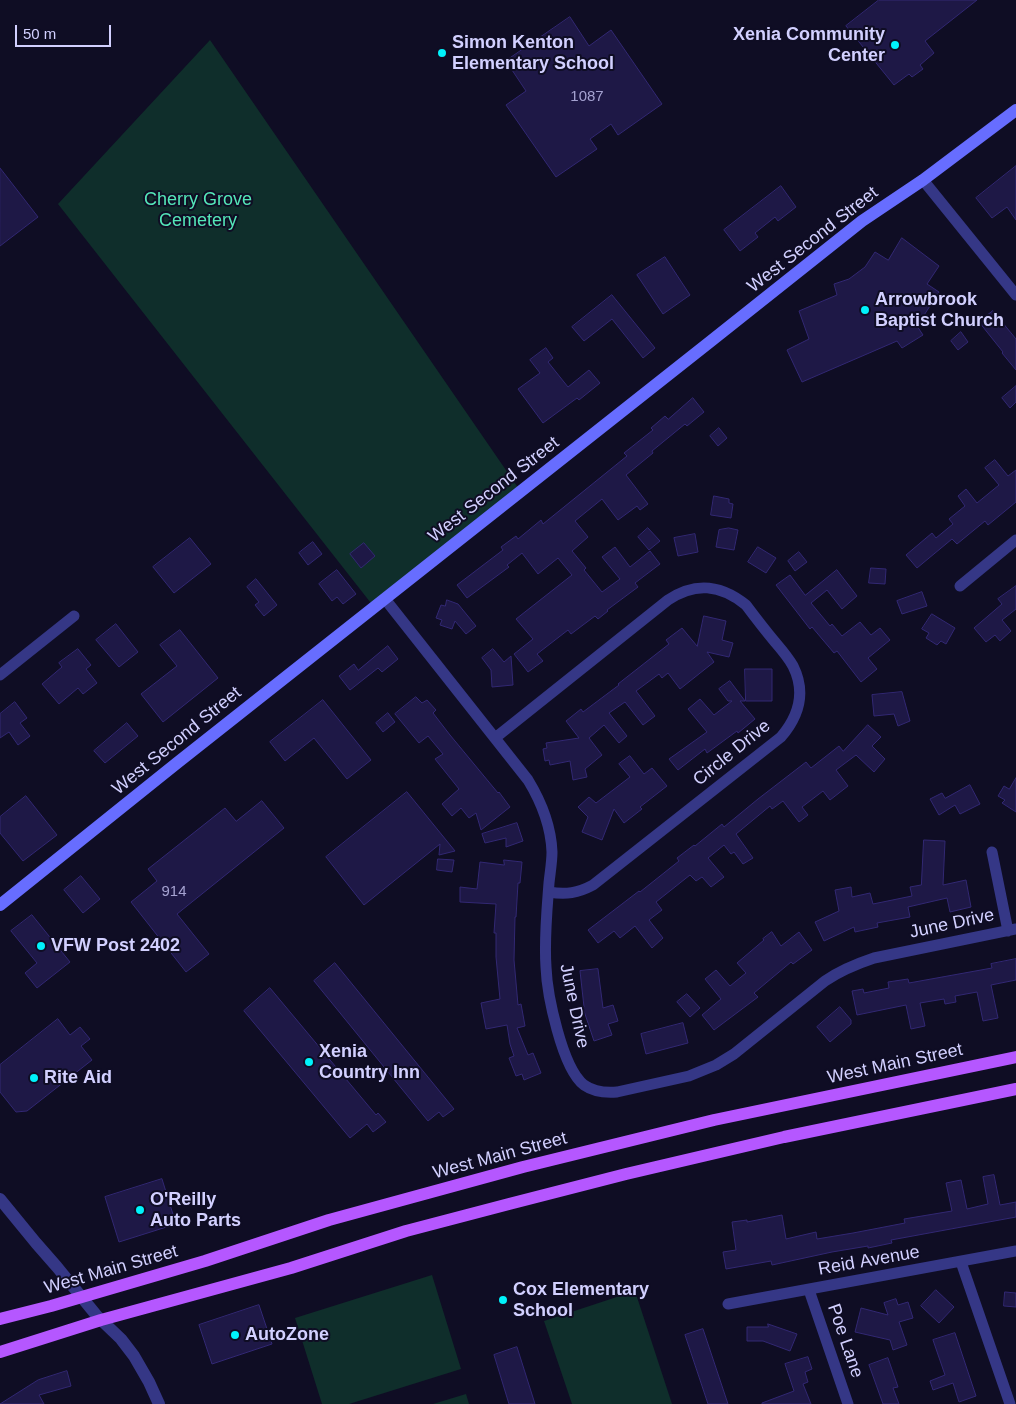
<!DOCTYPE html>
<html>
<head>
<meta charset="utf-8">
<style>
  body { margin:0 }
  #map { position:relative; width:1016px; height:1404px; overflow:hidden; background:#0f0d24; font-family:Arial,sans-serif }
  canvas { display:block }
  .scale { position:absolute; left:15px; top:25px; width:96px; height:22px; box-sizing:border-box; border:2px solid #d2d0ff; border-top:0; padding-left:6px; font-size:15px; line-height:18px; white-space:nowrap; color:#d2d0ff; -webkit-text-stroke:4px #0f0d24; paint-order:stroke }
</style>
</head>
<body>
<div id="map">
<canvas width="1016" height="1404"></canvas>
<div class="scale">50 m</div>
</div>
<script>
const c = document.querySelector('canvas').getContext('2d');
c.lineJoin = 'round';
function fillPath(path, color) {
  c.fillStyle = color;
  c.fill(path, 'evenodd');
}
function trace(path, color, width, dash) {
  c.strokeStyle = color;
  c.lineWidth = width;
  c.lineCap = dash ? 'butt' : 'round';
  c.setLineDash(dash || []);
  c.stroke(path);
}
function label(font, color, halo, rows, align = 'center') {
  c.font = font + ' Arial,sans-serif';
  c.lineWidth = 4;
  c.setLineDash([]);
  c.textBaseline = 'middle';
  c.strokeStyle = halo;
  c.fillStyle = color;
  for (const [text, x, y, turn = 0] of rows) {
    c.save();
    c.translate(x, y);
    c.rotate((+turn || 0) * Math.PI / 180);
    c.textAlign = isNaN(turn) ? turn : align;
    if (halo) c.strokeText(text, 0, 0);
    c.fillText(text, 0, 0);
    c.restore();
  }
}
fillPath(new Path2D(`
  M210 40 521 492 374 607 58 204Z
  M432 1275 461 1369 349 1404H322L295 1318Z
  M635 1291 672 1404H572L544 1321Z
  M466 1394 469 1404H433Z`), '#0f2e2b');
const building = new Path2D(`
  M879 0H977L925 41 934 53 920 65 923 69 912 77 909 74 894 85 846 26Z
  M570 17 589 46 611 30 662 104 618 135 611 124 590 139 597 149 556 177 506 105 526 91 506 61Z
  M1016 166V220L1007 207 992 218 976 198Z
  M0 168 38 217 0 246Z
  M781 186 796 207 778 221 775 217 755 233 758 237 740 251 724 230Z
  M902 238 939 266 927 284 939 292 917 326 923 335 902 348 897 341 802 382 787 350 809 339 799 311 837 295 834 284 849 279 865 267 875 252 888 260Z
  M665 257 690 295 663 314 637 275Z
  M612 295 655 348 643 358 612 319 584 341 572 327Z
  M993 311 1016 339V370L1002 353 1003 352 979 322Z
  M961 332 968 342 958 350 951 341Z
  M546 348 553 358 548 362 568 387 589 370 600 383 579 400 577 398 543 423 518 389 540 373 530 360Z
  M1016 386V402L1010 408 1002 398Z
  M693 398 704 412 687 426 685 424 652 451 653 453 626 475 648 504 640 510 637 506 618 520 602 499 575 521 588 537 572 551 586 568 584 570 602 592 620 579 602 557 615 547 630 567 650 551 660 564 635 583 638 587 607 610 608 611 598 619 595 616 571 634 568 630 537 654 543 661 528 672 514 654 533 639 516 619 572 575 558 558 538 574 522 553 507 565 509 567 467 598 457 585 503 550 501 547 516 536 518 539 541 520 543 524 627 456 624 453 653 430 651 428 665 416 668 419Z
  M719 428 727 438 718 446 710 436Z
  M995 460 1008 476 1016 470V502L988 525 985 521 957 544 952 539 917 568 906 555 932 533 936 538 953 524 949 519 965 506 958 496 966 489 977 503 999 485 985 468Z
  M714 496 729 499V503L733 504 731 518 711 515Z
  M648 528 660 541 649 550 638 537Z
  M729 528 738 530 734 550 716 547 719 530Z
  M695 534 698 552 678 556 674 538Z
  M190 538 211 564 174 593 153 567Z
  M313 542 322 554 308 565 299 553Z
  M364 543 375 556 361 568 350 554Z
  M758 547 776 558 766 573 748 562Z
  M799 552 807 562 795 571 788 561Z
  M871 568 886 569 885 584 869 583Z
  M337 570 356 594 343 604 337 597 332 601 319 584Z
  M837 570 857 596 842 609 827 590 811 603 830 626 832 624 842 636 860 622 871 635 880 628 890 640 868 658 877 669 861 682 837 651 834 653 812 627 810 629 776 585 790 575 805 595Z
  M256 579 277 605 264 616 255 605 259 602 247 587Z
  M1016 586V609L1002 620 1011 631 1000 641 995 635 986 642 974 628 1002 604 998 599Z
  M922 592 927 606 902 614 897 601Z
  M447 600 458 604 476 626 466 634 455 621 452 629 440 625 442 620 436 618 441 605 445 606Z
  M932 614 955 628 946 644 941 641 937 645 926 638 929 633 922 629Z
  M704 616 726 621 722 640 733 643 729 657 707 652 714 662 680 689 668 673 662 678 659 674 636 691 655 716 643 725 625 702 609 713 627 736 619 743 604 725 589 738 602 755 585 769 587 777 573 780 570 761 550 765 549 760 545 761 543 749 547 748 546 743 579 738 566 721 581 709 583 712 619 685 618 684 669 644 666 640 682 628 697 646Z
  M116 624 138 652 119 667 96 640Z
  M180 630 218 678 163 722 141 694 177 666 160 645Z
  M388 646 398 659 382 672 378 668 350 690 339 676 354 664 358 670Z
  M78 649 91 665 86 669 97 683 83 694 78 688 59 704 42 684 62 667 59 663Z
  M493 649 504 662 511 656 513 685 492 687 491 670 482 658Z
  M745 669H772V701H746Z
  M730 681 745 701H740L755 719 738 733 737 731 707 753 705 749 678 770 669 759 707 732 688 709 700 699 714 715 732 701H728L719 689Z
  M902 692 910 721 898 726 894 714 874 716 872 695Z
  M416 697 422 703 427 700 436 710 433 713 450 735 498 793 499 792 510 807 481 830 476 813 469 818 461 808 452 816 442 804 459 789 435 759 443 754 428 736 419 743 395 714Z
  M323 700 371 760 347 779 314 738 285 761 270 742Z
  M15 702 27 718 20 723 30 736 18 745 9 732 0 738V714Z
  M388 713 395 722 383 732 376 723Z
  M127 723 138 736 105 763 94 751Z
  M868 725 881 737 872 746 885 759 874 772 856 755 836 770 848 786 830 800 823 791 802 807 808 815 799 822 783 801 772 809 770 806 736 834 753 858 743 864 734 852 731 854 724 845 708 858 724 877 711 887 702 877 696 881 690 875 656 902 662 910 649 920 663 938 652 948 635 926 620 938 614 931 598 943 588 930 639 891 640 892 679 861 677 858 694 845 695 846 722 824 724 827 758 799 806 762 811 768 839 746 843 751Z
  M630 756 644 774 652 768 667 786 640 807 642 809 624 823 614 809 602 840 582 832 588 817 578 807 589 797 596 803 630 777 619 764Z
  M1016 778V812L1002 803 1005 800 998 796 1004 786 1009 789Z
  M970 785 980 804 960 814 955 805 939 815 930 799 942 793 945 798Z
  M407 792 455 851 439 855 440 844 364 905 326 857Z
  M26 796 57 835 23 861 0 833V817Z
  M262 801 284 828 177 914 209 954 186 972 131 902 157 881 148 869 225 808 236 821Z
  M517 823 523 841 506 847V838L485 843 482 834Z
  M924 840 945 841 943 885 966 880 971 907 950 912 947 898 908 907 910 917 877 923 878 927 855 932 854 927 824 941 815 922 839 911 835 890 851 887 852 897 870 893 873 904 912 896 910 887 921 885Z
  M438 859 454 860 452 872 437 870Z
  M504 860 522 862 520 883H518L516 917H515L514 960 518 1005 521 1004 525 1026 517 1028 528 1055 533 1053 541 1073 524 1080 522 1074 516 1076 509 1058 514 1056 510 1044 507 1025 486 1029 481 1003 500 999 496 957V933H494L496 904 460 902V887L477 889 480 862 504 865Z
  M81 876 100 899 83 913 64 890Z
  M32 915 70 962 37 988 25 973 37 963 11 931Z
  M772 932 781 946 799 932 812 950 793 964 791 962 754 993 758 997 714 1030 702 1015 721 999 705 979 716 970 730 986 746 973 737 963 764 940 763 939Z
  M1016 959V980L991 985 998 1018 983 1021 977 992 955 996 956 1002 945 1004 944 999 920 1003 925 1026 911 1029 906 1005 857 1015 852 991 863 989 864 993 889 988 888 982 908 979 909 983 992 968 991 964Z
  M335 963 454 1109 443 1117 439 1112 428 1121 314 981Z
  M598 969 603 1008 613 1005 618 1021 608 1024 612 1035 594 1041 583 1008 584 1007 580 971Z
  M270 988 376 1115 378 1113 386 1122 373 1132 367 1124 350 1138 244 1011Z
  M687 994 700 1008 690 1017 677 1002Z
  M840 1007 851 1020V1024L830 1042 817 1027Z
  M58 1019 70 1035 80 1027 90 1039 81 1046 92 1060 27 1111 16 1112 0 1092V1065Z
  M683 1023 688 1043 646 1054 641 1034Z
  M994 1175 1000 1205 1016 1202V1217L891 1240 892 1243 868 1248V1246L832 1252 772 1265 771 1261 726 1269 723 1252 736 1250 732 1222 747 1220V1222L782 1215 786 1239 816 1232 817 1239 853 1233 905 1223 904 1219 952 1211 946 1183 961 1180 967 1209 988 1204 983 1177Z
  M162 1179 176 1224 119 1242 105 1197Z
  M936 1290 954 1307 939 1323 921 1306Z
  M1005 1292 1016 1293V1307L1004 1306Z
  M896 1299 898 1305 908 1302 913 1318 899 1322 907 1345 893 1350 890 1340 855 1332 861 1308 888 1315 884 1303Z
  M259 1305 272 1344 212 1364 199 1325Z
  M768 1324 797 1334 790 1351 763 1341H747V1327H768Z
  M703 1329 728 1404H708L685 1335Z
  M955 1333 976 1396 959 1402 953 1383 933 1390 930 1381 945 1375 933 1340Z
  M517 1347 535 1404H509L494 1355Z
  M808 1357 812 1369 805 1372 808 1382 803 1384 811 1404H762V1403L794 1391 785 1364Z
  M888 1358 898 1387 893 1388 899 1404H883L869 1365Z
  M67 1371 71 1386 39 1395 44 1404H0L38 1380Z`);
fillPath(building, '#1e1846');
trace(building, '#322873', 1);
trace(new Path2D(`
  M923 180 1016 295
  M960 586 1016 540
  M385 599 528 780C542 803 551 826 552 852 552 862 550 873 549 883 547 910 544 939 546 967 547 994 562 1068 584 1085 594 1092 605 1093 617 1092L689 1076 716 1065 734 1054 825 981C841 970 856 964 874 958L1016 929
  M0 675 74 616
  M495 738 668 600C695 582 720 584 746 605 755 617 765 630 775 642 781 649 788 657 793 666 806 692 799 716 781 737L593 885C578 893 566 895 549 892
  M992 852 1008 931
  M961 1262 1010 1404
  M809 1290 848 1404
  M728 1304 1016 1251`), '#353786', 11);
trace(new Path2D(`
  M0 1199 36 1243 57 1267 97 1316 121 1339 134 1356 149 1382 159 1404`), '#353786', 12);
trace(new Path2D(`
  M0 905 177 763 711 341 862 221 923 180 1016 110`), '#676dff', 12);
trace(new Path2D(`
  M0 1319 51 1306 205 1261 329 1220 523 1167 714 1120 1016 1057
  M0 1352 101 1320 291 1268 406 1231 509 1204 626 1174 784 1137 1016 1089`), '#b557ff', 12);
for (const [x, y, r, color] of [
  [895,45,5,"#00f2fb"],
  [442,53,5,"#00f2fb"],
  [865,310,5,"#00f2fb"],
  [41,946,5,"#00f2fb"],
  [309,1062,5,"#00f2fb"],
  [34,1078,5,"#00f2fb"],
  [140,1210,5,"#00f2fb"],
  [503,1300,5,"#00f2fb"],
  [235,1335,5,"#00f2fb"]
]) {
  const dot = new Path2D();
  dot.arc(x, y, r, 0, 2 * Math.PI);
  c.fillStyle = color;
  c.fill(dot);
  trace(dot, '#0f0d24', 2);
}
label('15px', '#a5a2d1', null, [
  ["1087",587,97],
  ["914",174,892]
]);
label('bold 18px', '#d2d0ff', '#0f0d24', [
  ["Xenia Community",885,35,"right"],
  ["Center",885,56,"right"],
  ["Simon Kenton",452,43],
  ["Elementary School",452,64],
  ["Arrowbrook",875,300],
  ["Baptist Church",875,321],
  ["VFW Post 2402",51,946],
  ["Xenia",319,1052],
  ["Country Inn",319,1073],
  ["Rite Aid",44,1078],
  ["O'Reilly",150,1200],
  ["Auto Parts",150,1221],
  ["Cox Elementary",513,1290],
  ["School",513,1311],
  ["AutoZone",245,1335]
], 'left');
label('18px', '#54e6b8', '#0f0d24', [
  ["Cherry Grove",198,200],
  ["Cemetery",198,221]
]);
label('18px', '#d2d0ff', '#0f0d24', [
  ["West Second Street",813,240,-38],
  ["West Second Street",494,490,-38],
  ["West Second Street",177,741,-39],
  ["Circle Drive",732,753,-39],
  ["June Drive",952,924,-12],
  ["June Drive",574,1006,78],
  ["West Main Street",895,1064,-12],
  ["West Main Street",500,1156,-15],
  ["Reid Avenue",869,1261,-10],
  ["West Main Street",111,1270,-16],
  ["Poe Lane",845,1341,71]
]);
</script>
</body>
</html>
